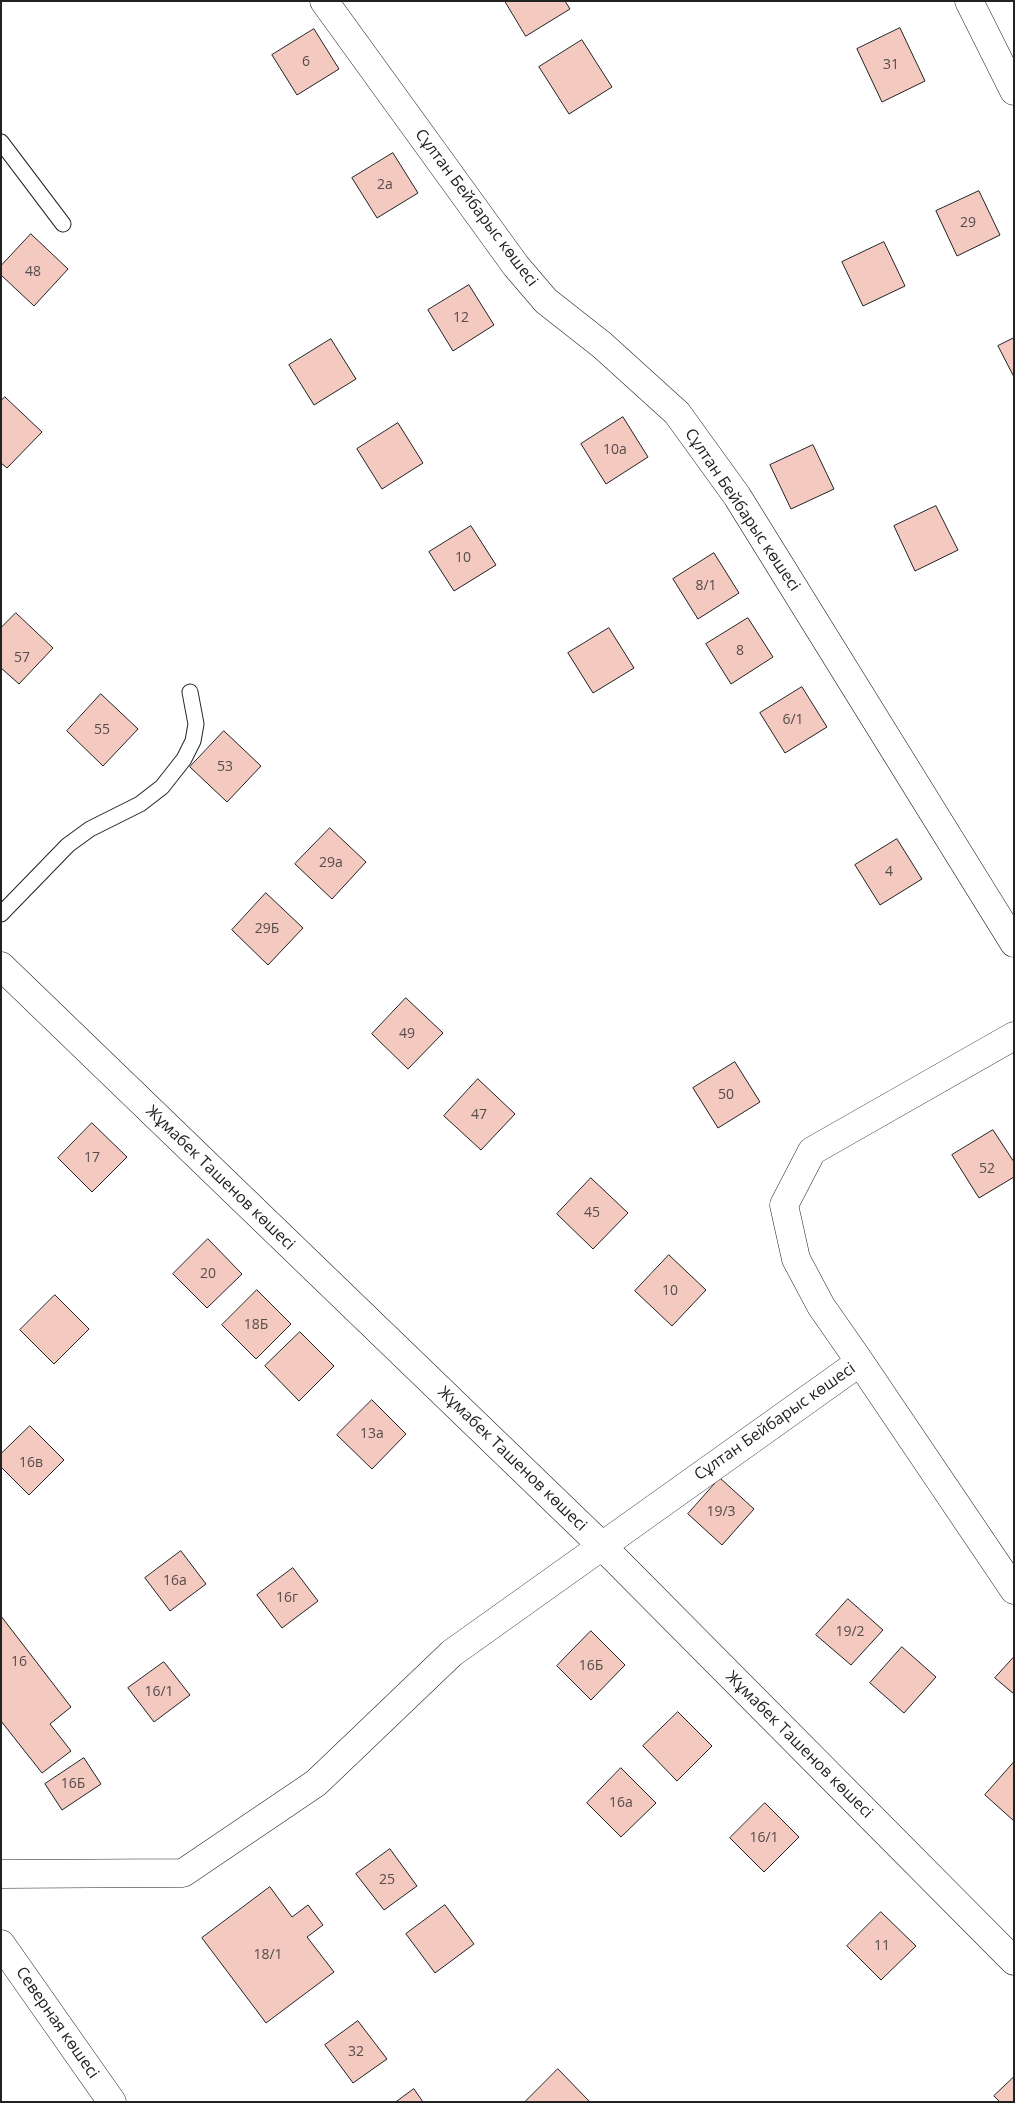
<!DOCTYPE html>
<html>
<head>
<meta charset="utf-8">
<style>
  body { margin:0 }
  #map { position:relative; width:1015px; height:2103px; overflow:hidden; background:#fff; font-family:"Open Sans",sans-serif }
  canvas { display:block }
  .frame { position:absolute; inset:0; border:2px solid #222; pointer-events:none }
</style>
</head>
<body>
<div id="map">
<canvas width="1015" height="2103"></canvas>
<div class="frame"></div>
</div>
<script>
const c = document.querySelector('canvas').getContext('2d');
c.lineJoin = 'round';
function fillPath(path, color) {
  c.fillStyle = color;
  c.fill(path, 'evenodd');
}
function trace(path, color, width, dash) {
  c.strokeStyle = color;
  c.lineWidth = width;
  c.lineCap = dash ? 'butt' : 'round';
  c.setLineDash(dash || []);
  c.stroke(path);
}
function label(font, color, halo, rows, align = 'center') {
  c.font = font + ' "Open Sans",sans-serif';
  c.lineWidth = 4;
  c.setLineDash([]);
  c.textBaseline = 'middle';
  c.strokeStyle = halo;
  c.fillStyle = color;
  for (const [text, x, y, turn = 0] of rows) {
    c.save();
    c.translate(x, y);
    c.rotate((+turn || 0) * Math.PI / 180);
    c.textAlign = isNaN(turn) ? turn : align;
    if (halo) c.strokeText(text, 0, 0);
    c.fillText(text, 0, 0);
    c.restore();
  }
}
const building = new Path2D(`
  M505 1H565L570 9 526 36Z
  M900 28 925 81 882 102 857 49Z
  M314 29 339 69 297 95 272 55Z
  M582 40 612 87 569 114 539 67Z
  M393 153 418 193 377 218 352 178Z
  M979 191 1000 235 957 256 936 211Z
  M31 234 68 269 34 306 1 275V266Z
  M884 242 905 286 863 306 842 262Z
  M469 285 494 325 453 351 428 310Z
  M1014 338V377L998 346Z
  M331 339 356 379 314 405 289 365Z
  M5 397 42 432 7 468 1 463V401Z
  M623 417 648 457 606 484 581 444Z
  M398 423 423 463 382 489 357 449Z
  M813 445 834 489 791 509 770 465Z
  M936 506 958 550 915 571 894 526Z
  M471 526 496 565 454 591 429 552Z
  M714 553 739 593 698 619 673 579Z
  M16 613 53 648 19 684 1 668V628Z
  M748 618 773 657 731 684 706 644Z
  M609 628 634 668 593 693 568 653Z
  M802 687 827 727 785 753 760 713Z
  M101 694 138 729 103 766 67 731Z
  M224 731 261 766 227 802 190 767Z
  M330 828 366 862 332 899 295 864Z
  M897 839 922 879 880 905 855 865Z
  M266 893 303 928 268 965 232 930Z
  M406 998 443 1033 408 1069 372 1034Z
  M735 1062 760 1102 718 1128 693 1088Z
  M478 1079 515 1114 481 1150 444 1116Z
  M92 1123 127 1157 92 1192 58 1158Z
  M993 1130 1014 1162V1177L979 1198 952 1155Z
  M591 1178 628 1213 593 1249 557 1214Z
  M208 1239 242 1274 207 1308 173 1274Z
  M669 1255 706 1290 672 1326 635 1291Z
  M257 1290 291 1324 256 1359 222 1325Z
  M55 1295 89 1329 54 1364 20 1330Z
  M300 1332 334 1366 299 1401 265 1366Z
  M372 1400 406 1434 372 1469 337 1435Z
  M30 1426 64 1460 29 1495 1 1467V1454Z
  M720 1478 754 1509 722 1545 688 1514Z
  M181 1551 206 1584 170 1611 145 1578Z
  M293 1568 318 1601 282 1628 257 1595Z
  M848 1599 883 1630 851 1665 816 1635Z
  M1 1616 71 1707 50 1724 71 1751 42 1773 1 1721Z
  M591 1631 625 1665 591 1700 557 1666Z
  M902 1647 936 1677 904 1713 870 1683Z
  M1014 1657V1694L995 1678Z
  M164 1662 190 1695 154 1722 128 1688Z
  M678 1712 712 1746 677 1781 643 1746Z
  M84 1758 101 1784 62 1810 45 1784Z
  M1014 1762V1821L985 1795Z
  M621 1768 656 1803 621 1837 587 1803Z
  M765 1803 799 1837 764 1872 730 1838Z
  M390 1849 417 1886 384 1910 356 1874Z
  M270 1887 292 1917 308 1905 323 1925 307 1937 334 1972 266 2023 202 1938Z
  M445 1905 474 1944 435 1973 406 1934Z
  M881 1912 916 1946 881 1980 847 1946Z
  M358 2021 387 2059 353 2083 325 2045Z
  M558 2069 590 2102H525Z
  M1014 2077V2102H1000L994 2096Z
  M414 2089 423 2102H396Z`);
fillPath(building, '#f3c9c0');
trace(building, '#222', 1);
const service = new Path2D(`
  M1 142 63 224
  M1 914 68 845 90 829 140 804 162 787 184 759 193 741 196 724 190 692`);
const minor = new Path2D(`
  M324 1 516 266 546 301 602 345 677 413 737 496 1014 943
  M969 1 1014 91
  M1 966 601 1545 1014 1961
  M860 1362 1014 1590
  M1 1874 183 1873 316 1783 452 1653 860 1362 821 1306 796 1259 784 1205 812 1151 1014 1036
  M1 1944 112 2102`);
trace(service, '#222', 17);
trace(minor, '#222', 29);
trace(service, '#fff', 15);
trace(minor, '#fff', 28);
label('14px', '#564c4a', null, [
  ["6",306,62],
  ["31",891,65],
  ["2а",385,185],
  ["29",968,223],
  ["48",33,272],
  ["12",461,318],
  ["10а",615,450],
  ["10",463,558],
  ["8/1",706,586],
  ["8",740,651],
  ["57",22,658],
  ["6/1",793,720],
  ["55",102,730],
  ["53",225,767],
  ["29а",331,863],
  ["4",889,872],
  ["29Б",267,929],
  ["49",407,1034],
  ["50",726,1095],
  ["47",479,1115],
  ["17",92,1158],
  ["52",987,1169],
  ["45",592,1213],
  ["20",208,1274],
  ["10",670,1291],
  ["18Б",256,1325],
  ["13а",372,1434],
  ["16в",31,1463],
  ["19/3",721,1512],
  ["16а",175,1581],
  ["16г",287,1598],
  ["19/2",850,1632],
  ["16",19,1662],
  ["16Б",591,1666],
  ["16/1",159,1692],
  ["16Б",73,1784],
  ["16а",621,1803],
  ["16/1",764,1838],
  ["25",387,1880],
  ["11",882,1946],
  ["18/1",268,1955],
  ["32",356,2052]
]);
label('16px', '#222', '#fff', [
  ["Сұлтан Бейбарыс көшесі",476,208,53],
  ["Сұлтан Бейбарыс көшесі",742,510,56],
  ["Жұмабек Ташенов көшесі",220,1178,44],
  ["Сұлтан Бейбарыс көшесі",775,1422,-35],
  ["Жұмабек Ташенов көшесі",512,1459,44],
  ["Жұмабек Ташенов көшесі",799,1745,45],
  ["Северная көшесі",57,2023,55]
]);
</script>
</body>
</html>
